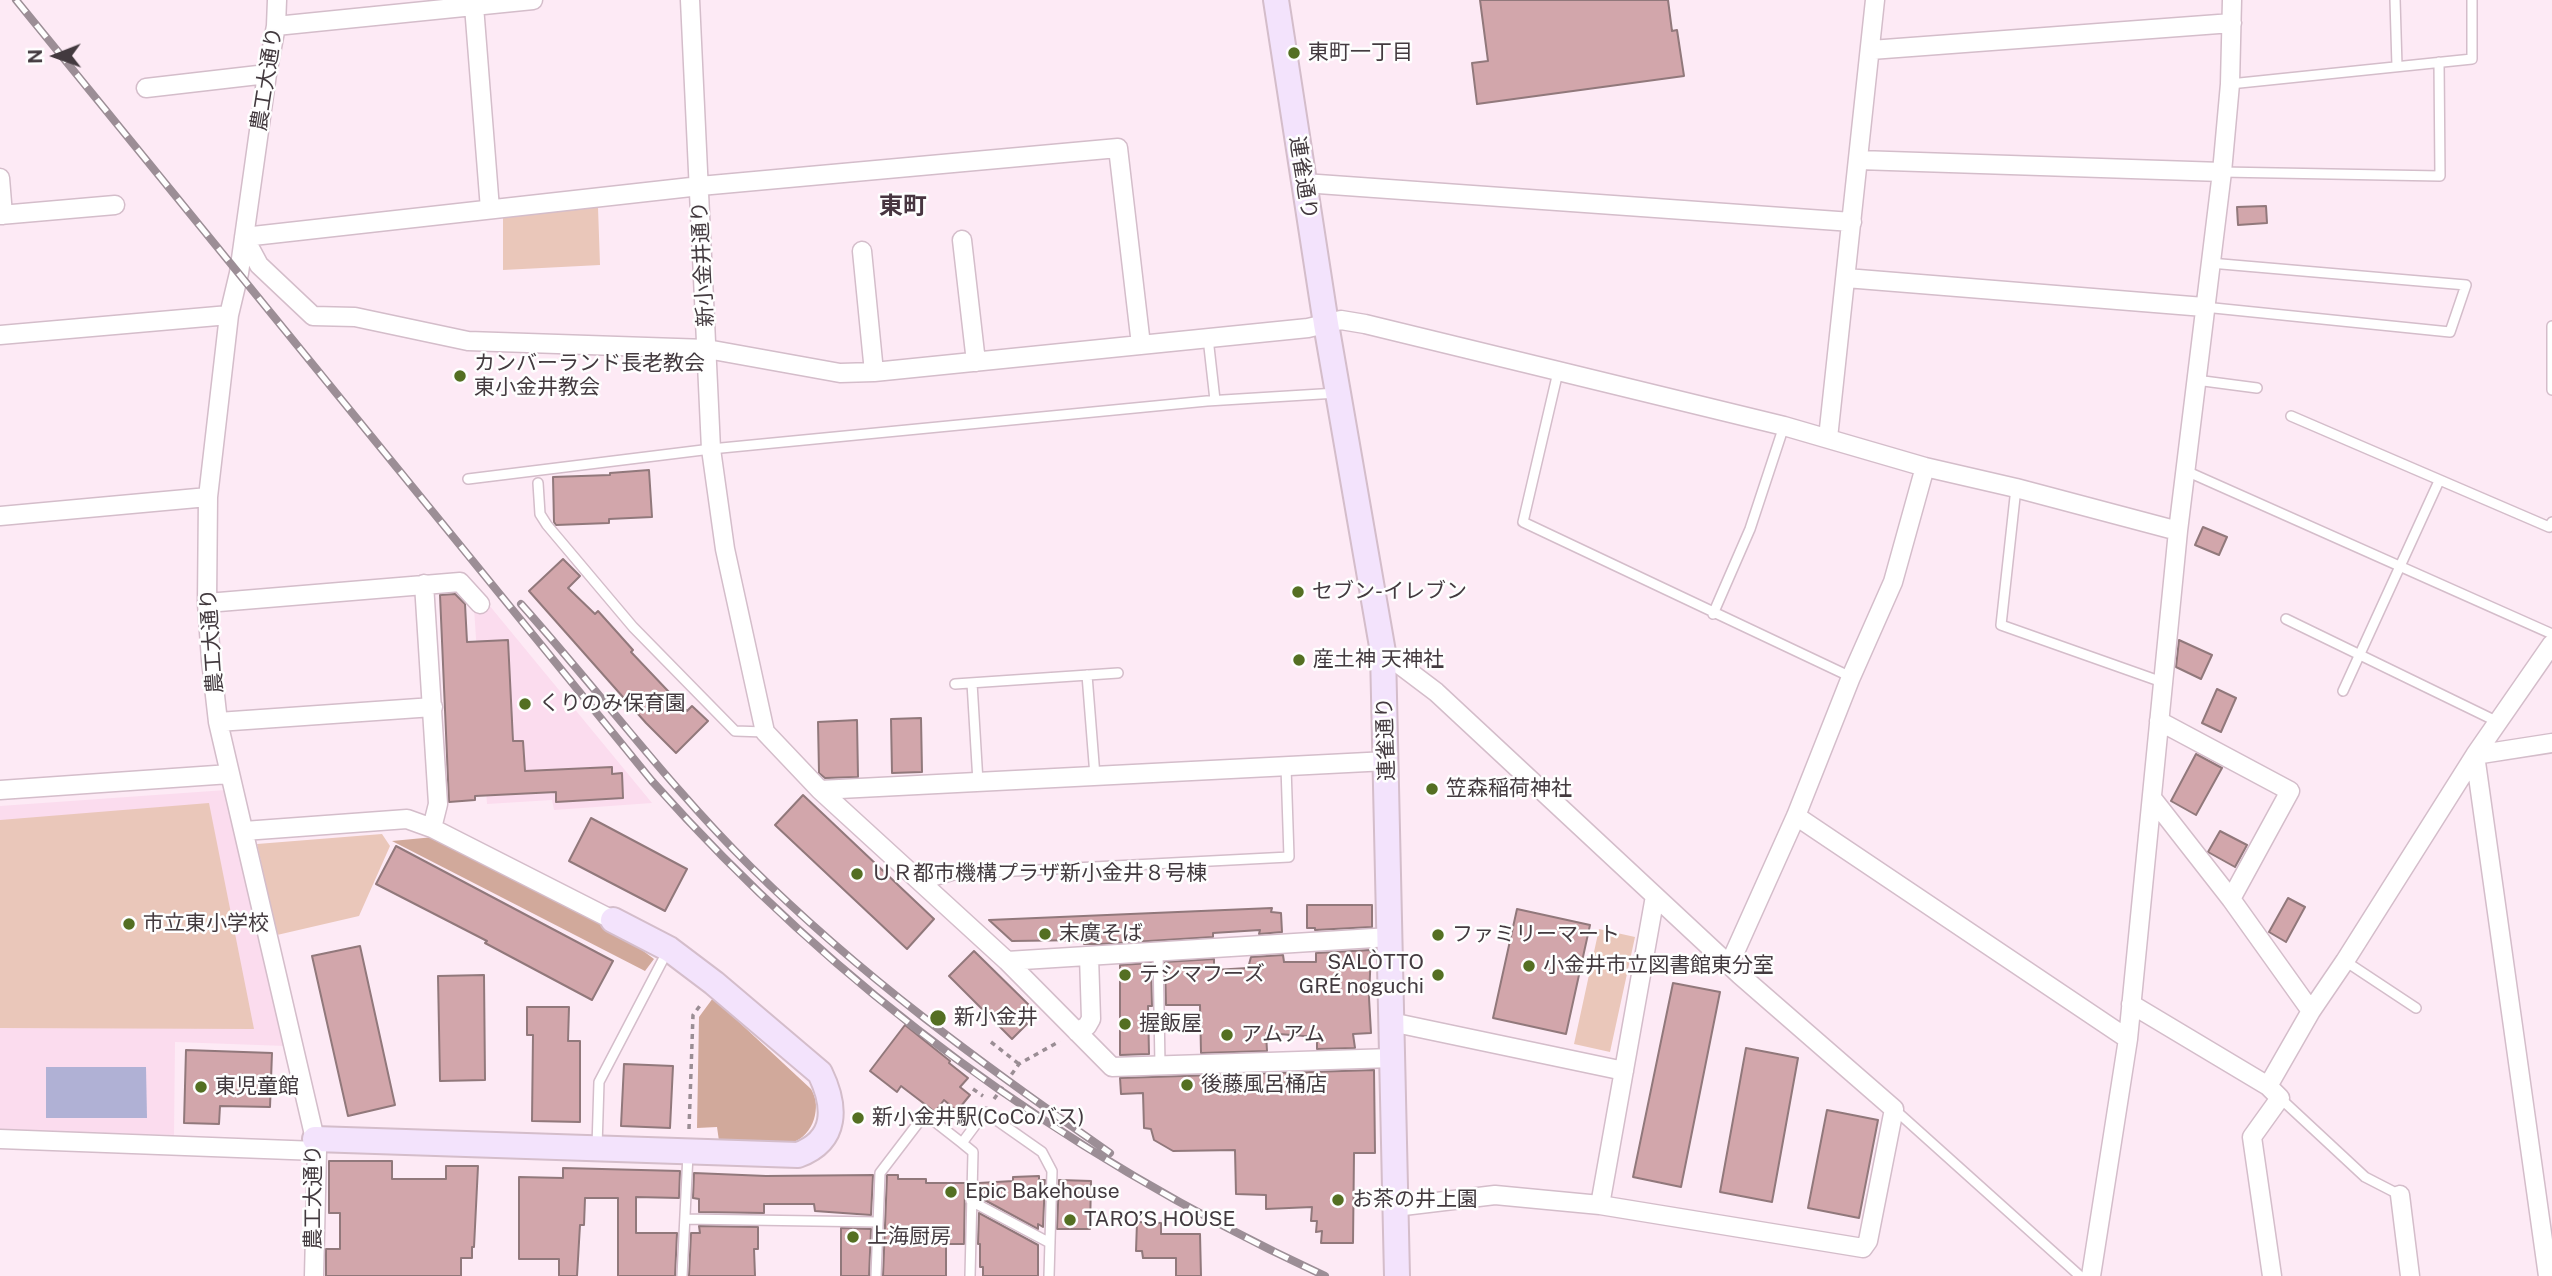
<!DOCTYPE html>
<html>
<head>
<meta charset="utf-8">
<style>
  body { margin:0 }
  #map { position:relative; width:2552px; height:1276px; overflow:hidden; background:#fdeaf5; font-family:"Public Sans",sans-serif }
  canvas { display:block }
  .north { position:absolute; left:21px; top:21px; width:70px; height:70px; -webkit-text-stroke:5px #fefefe; paint-order:stroke; rotate:269deg; font-size:19px; font-weight:700; line-height:28px; text-align:center; color:#433a3f }
  .north::after { content:''; display:block; margin:auto; width:24px; height:32px; background:#433a3f; clip-path:polygon(50% 0,100% 100%,50% 72%,0 100%) }
</style>
</head>
<body>
<div id="map">
<canvas width="2552" height="1276"></canvas>
<div class="north">N</div>
</div>
<script>
const c = document.querySelector('canvas').getContext('2d');
c.lineJoin = 'round';
function fillPath(path, color) {
  c.fillStyle = color;
  c.fill(path, 'evenodd');
}
function trace(path, color, width, dash) {
  c.strokeStyle = color;
  c.lineWidth = width;
  c.lineCap = dash ? 'butt' : 'round';
  c.setLineDash(dash || []);
  c.stroke(path);
}
function label(font, color, halo, rows, align = 'center') {
  c.font = font + ' "Public Sans","Noto Sans JP",sans-serif';
  c.lineWidth = 5;
  c.setLineDash([]);
  c.textBaseline = 'middle';
  c.strokeStyle = halo;
  c.fillStyle = color;
  for (const [text, x, y, turn = 0] of rows) {
    c.save();
    c.translate(x, y);
    c.rotate((+turn || 0) * Math.PI / 180);
    c.textAlign = isNaN(turn) ? turn : align;
    if (halo) c.strokeText(text, 0, 0);
    c.fillText(text, 0, 0);
    c.restore();
  }
}
fillPath(new Path2D(`
  M489 605 652 803 554 810 552 800 487 804 474 608Z
  M226 790 286 1046 175 1042 174 1135 0 1130V806Z`), '#fbdcee');
fillPath(new Path2D(`
  M598 207 600 265 503 270V217Z
  M209 803 254 1029 0 1028V820Z
  M382 834 390 846 359 916 277 935 257 844Z
  M1599 929 1635 937 1610 1052 1574 1044Z`), '#eac7ba');
fillPath(new Path2D(`
  M434 837 610 926 654 959 645 971 392 841Z
  M713 998 811 1089C816 1098 817 1105 815 1115 813 1126 806 1136 796 1141 784 1146 735 1141 719 1141L717 1127 697 1128 699 1017Z`), '#d1a99b');
fillPath(new Path2D(`
  M46 1067H146L147 1118H46Z`), '#b0b1d5');
const building = new Path2D(`
  M1480 0H1668L1672 31 1677 30 1684 76 1477 104 1472 63 1488 61Z
  M2266 206 2267 223 2238 225 2237 207Z
  M649 470 652 517 609 519V523L556 525 554 522 553 477 610 475V473Z
  M2203 527 2227 537 2219 555 2195 545Z
  M563 559 580 576 568 588 595 614 598 611 633 650 631 652 687 711 692 706 708 721 676 753 646 723 529 591Z
  M455 594 465 604 467 642 508 640 513 741H523L525 771 612 767V774L622 773 623 798 556 802V792L475 796V800L449 802 440 595Z
  M2179 640 2212 655 2201 679 2176 667Z
  M2217 689 2236 698 2221 732 2202 723Z
  M921 718 922 772 892 773 891 719Z
  M857 720 858 777 825 778 819 773 818 722Z
  M2196 754 2222 768 2196 815 2171 801Z
  M803 795 934 919 907 949 775 825Z
  M591 818 687 869 665 911 569 861Z
  M2220 831 2247 845 2235 867 2208 852Z
  M396 846 613 961 592 1000 485 943 487 941 376 884Z
  M2288 898 2305 907 2286 942 2269 932Z
  M1307 905H1372V927L1315 930V928H1307Z
  M1272 908 1271 912 1281 913 1282 932 1259 934 1260 930 1213 933V937L1100 944H1084V940L1012 941 989 920Z
  M1517 909 1590 925 1566 1034 1493 1018Z
  M360 946 395 1105 348 1116 312 956Z
  M1371 950 1369 998 1371 1033 1353 1034 1355 1048 1317 1049V1037L1266 1033 1267 1051 1201 1053 1200 1005H1166L1165 962 1214 959V970L1248 968 1251 957 1283 955 1284 962H1316V953Z
  M974 951 1031 1007 1020 1018 1027 1024 1012 1039 949 976Z
  M1151 963 1152 1006H1148L1149 1054 1120 1055V965Z
  M484 975 485 1080 440 1081 438 976Z
  M1673 983 1720 992 1681 1187 1633 1177Z
  M527 1007H569L568 1041H580V1122L532 1121 533 1035H527Z
  M905 1025 950 1061 949 1063 968 1078 960 1087 970 1095 957 1111 944 1100 935 1112 901 1086 897 1092 870 1071Z
  M1746 1048 1798 1058 1772 1202 1720 1192Z
  M186 1050 272 1053 270 1107 220 1106 219 1124 184 1123Z
  M624 1064 673 1066 670 1128 621 1126Z
  M1374 1070 1375 1153H1354L1353 1243H1321L1322 1231 1316 1232 1317 1221H1311L1312 1207 1266 1209V1195L1236 1194 1235 1150 1173 1151 1154 1140 1151 1129 1144 1128 1143 1093 1121 1094 1120 1078Z
  M1827 1110 1878 1120 1859 1218 1808 1208Z
  M329 1161H392V1179H446V1166H478L474 1247H472V1258H461V1276H326V1249H340V1213H329Z
  M563 1168 680 1171 679 1198 636 1197V1233H677L675 1276H618V1198H585L584 1225H580L577 1276H559V1259H519V1177L563 1178Z
  M694 1173 766 1176 873 1175 871 1215 815 1211 814 1204H764V1213L699 1212V1199L693 1198Z
  M887 1175H898V1179H926V1183H965L964 1244H946V1276H883Z
  M1039 1176V1180H1045L1043 1227 1038 1224V1229L979 1197V1183L1013 1181V1177Z
  M1059 1180 1091 1181 1090 1229H1057Z
  M979 1213 1038 1245V1276H983V1267H980V1244H978Z
  M1137 1222 1161 1223V1234H1200L1201 1276H1176V1258H1143L1142 1251H1136Z
  M699 1226 758 1227V1249H754L755 1276H689L691 1233H700Z
  M841 1228 871 1229 869 1276H841Z`);
fillPath(building, '#d2a6ab');
trace(building, '#91787b', 2);
const lane = new Path2D(`
  M2395 0 2397 66
  M2230 84 2472 59V0
  M2222 172 2440 176 2439 62
  M2204 307 2450 332 2466 285 2210 263
  M2552 326V390
  M1208 338 1215 400
  M1558 372 1523 522 1851 677
  M2196 380 2257 388
  M2291 416 2549 527 2552 522
  M2186 471 2552 634
  M468 479 711 449 1207 401 1337 393
  M538 483 540 514 547 525 633 627 735 731 765 732
  M2016 488 2001 625 2162 682
  M1713 614 1750 529 1784 426
  M2286 619 2498 722
  M1087 675 1095 776
  M972 683 978 782
  M955 684 1118 673
  M2343 691 2439 481
  M924 884 957 874 1289 857 1286 767
  M1158 952 1160 1065
  M2345 961 2416 1008
  M2280 1098 2365 1177 2400 1195
  M1894 1109 2080 1276
  M962 1143 973 1152 970 1276
  M597 1147 599 1082 668 950
  M971 1201 1050 1243
  M685 1219 878 1222
  M682 1276 688 1154
  M876 1276 880 1173 925 1114 962 1143 985 1112 1042 1152 1052 1171 1049 1276`);
const street = new Path2D(`
  M277 0 276 26 267 74 239 273 229 315 208 497 207 603 211 660 218 722 315 1139 317 1151 314 1276
  M690 0 711 449 725 549 765 732 820 790 1007 961 1112 1067 1392 1058
  M474 6 490 209
  M276 26 533 0
  M1871 50 2232 23
  M146 88 267 74
  M1859 160 2222 172
  M0 178 3 215
  M1304 183 1852 222
  M0 215 115 205
  M244 237 259 265 313 316 355 317 468 341 707 349 840 373 874 372 1308 328 1341 320 1365 324 1784 426 1925 467 2016 488 2178 531
  M244 237 700 186 1118 148 1141 345
  M962 240 976 362
  M862 251 874 372
  M1846 278 2204 307
  M0 335 229 315
  M1828 438 1875 0
  M0 516 208 497
  M424 584 438 804 432 828
  M207 603 460 582 480 604
  M1383 652 1436 692 1740 975 1894 1109 1868 1241 1863 1248 1600 1205 1495 1195 1395 1207
  M2159 721 2290 791 2231 899
  M218 722 433 707
  M0 790 230 774
  M820 790 1387 761
  M2152 798 2231 899 2311 1011
  M1796 816 2128 1039
  M244 831 407 819 432 828 613 920
  M1007 961 1390 937
  M1730 963 1796 816 1851 677 1893 582 1925 467
  M2131 1004 2268 1086 2280 1098 2252 1137 2272 1276
  M1391 1022 1624 1071
  M1077 1032 1087 1026 1091 1019 1089 956
  M2268 1086 2311 1011 2345 961 2475 755 2552 644
  M0 1139 317 1151
  M2400 1195 2410 1276
  M1600 1205 1655 896
  M2091 1276 2128 1039 2178 531 2222 172 2230 84 2232 0
  M2548 1276 2475 755 2552 743`);
const secondary = new Path2D(`
  M1276 0 1326 324 1383 652 1397 1276
  M315 1139 798 1155C838 1140 836 1106 820 1073L714 983 669 949 613 920`);
trace(lane, '#d4bdca', 12);
trace(street, '#d4bdca', 21);
trace(secondary, '#d4bdca', 28);
trace(new Path2D(`
  M991 1042 1019 1064
  M973 1089 983 1096
  M994 1099 1019 1064 1060 1041
  M689 1129 693 1015 702 1003`), '#9a8d94', 3.5, [5, 5]);
trace(lane, '#fff', 9);
trace(street, '#fff', 18);
trace(secondary, '#f3e3fc', 24);
const rail = new Path2D(`
  M16 0 652 781C842 995 1066 1156 1325 1276
  M521 604C599 691 668 785 751 867 861 976 982 1064 1110 1153`);
trace(rail, '#9c8e96', 8);
trace(rail, '#fefefe', 5, [16]);
for (const [x, y, r, color] of [
  [1294,53,7,"#546f22"],
  [460,376,7,"#546f22"],
  [1298,592,7,"#546f22"],
  [1299,660,7,"#546f22"],
  [525,704,7,"#546f22"],
  [1432,789,7,"#546f22"],
  [857,874,7,"#546f22"],
  [129,924,7,"#546f22"],
  [1045,934,7,"#546f22"],
  [1438,935,7,"#546f22"],
  [1529,966,7,"#546f22"],
  [1125,975,7,"#546f22"],
  [1438,975,7,"#546f22"],
  [938,1018,9,"#546f22"],
  [1125,1024,7,"#546f22"],
  [1227,1035,7,"#546f22"],
  [1187,1085,7,"#546f22"],
  [201,1087,7,"#546f22"],
  [858,1118,7,"#546f22"],
  [951,1192,7,"#546f22"],
  [1338,1200,7,"#546f22"],
  [1070,1220,7,"#546f22"],
  [853,1237,7,"#546f22"]
]) {
  const dot = new Path2D();
  dot.arc(x, y, r, 0, 2 * Math.PI);
  c.fillStyle = color;
  c.fill(dot);
  trace(dot, '#fefefe', 2.5);
}
label('21px', '#433a3f', '#fefefe', [
  ["東町一丁目",1308,53],
  ["カンバーランド長老教会",474,364],
  ["東小金井教会",474,388],
  ["セブン-イレブン",1312,592],
  ["産土神 天神社",1313,660],
  ["くりのみ保育園",539,704],
  ["笠森稲荷神社",1446,789],
  ["ＵＲ都市機構プラザ新小金井８号棟",871,874],
  ["市立東小学校",143,924],
  ["末廣そば",1059,934],
  ["ファミリーマート",1452,935],
  ["SALÒTTO",1424,963,"right"],
  ["GRÉ noguchi",1424,987,"right"],
  ["小金井市立図書館東分室",1543,966],
  ["テシマフーズ",1139,975],
  ["新小金井",954,1018],
  ["握飯屋",1139,1024],
  ["アムアム",1241,1035],
  ["後藤風呂桶店",1201,1085],
  ["東児童館",215,1087],
  ["新小金井駅(CoCoバス)",872,1118],
  ["Epic Bakehouse",965,1192],
  ["お茶の井上園",1352,1200],
  ["TARO’S HOUSE",1084,1220],
  ["上海厨房",867,1237]
], 'left');
label('21px', '#433a3f', '#fefefe', [
  ["農工大通り",267,79,-81],
  ["連雀通り",1303,178,81],
  ["新小金井通り",703,264,-93],
  ["農工大通り",212,641,-94],
  ["連雀通り",1386,739,-92],
  ["農工大通り",314,1197,-90]
]);
label('bold 24px', '#473540', '#fefefe', [
  ["東町",903,207]
]);
</script>
</body>
</html>
